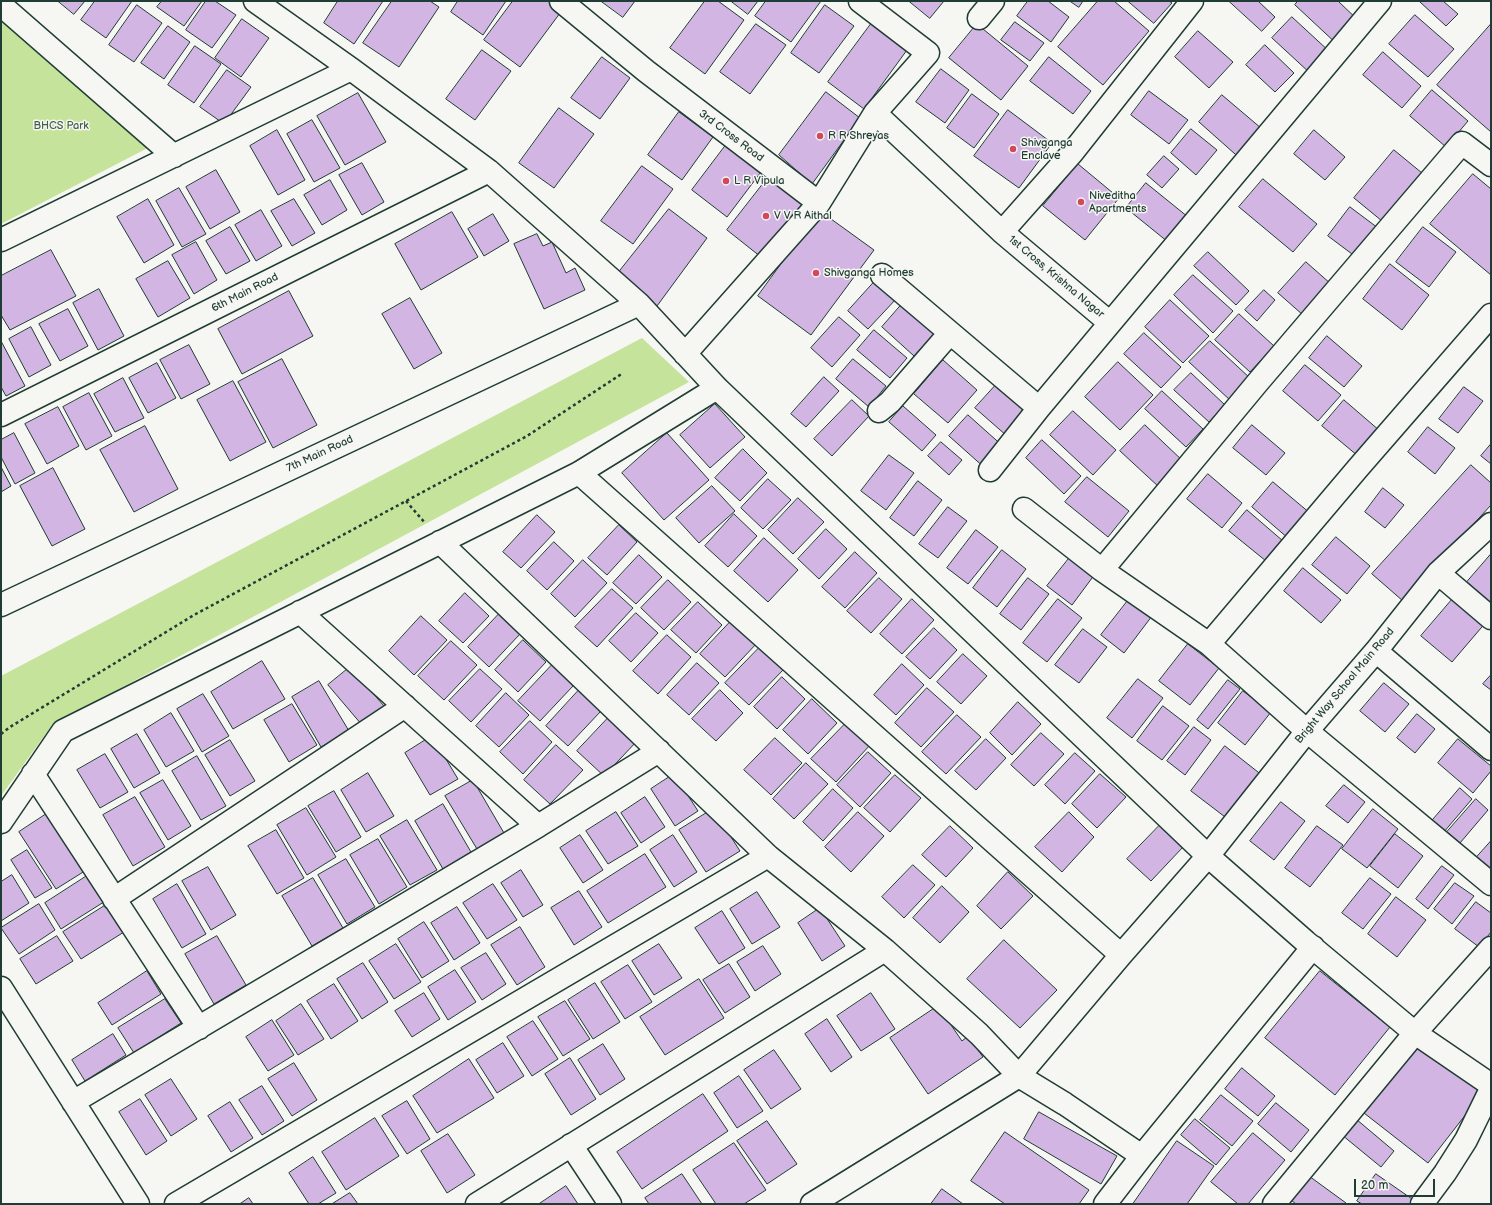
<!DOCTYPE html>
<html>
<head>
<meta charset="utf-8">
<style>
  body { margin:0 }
  #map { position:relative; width:1492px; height:1205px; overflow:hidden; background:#f6f6f2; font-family:"Balsamiq Sans",sans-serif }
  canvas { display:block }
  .frame { position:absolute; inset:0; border:2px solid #1f3d34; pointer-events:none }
  .scale { position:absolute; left:1354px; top:1179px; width:81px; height:18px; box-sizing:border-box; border:2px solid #1f3d34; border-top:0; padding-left:5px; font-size:12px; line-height:14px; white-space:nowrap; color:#1f3d34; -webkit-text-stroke:3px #f6f6f2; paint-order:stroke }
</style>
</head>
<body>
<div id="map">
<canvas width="1492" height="1205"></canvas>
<div class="frame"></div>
<div class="scale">20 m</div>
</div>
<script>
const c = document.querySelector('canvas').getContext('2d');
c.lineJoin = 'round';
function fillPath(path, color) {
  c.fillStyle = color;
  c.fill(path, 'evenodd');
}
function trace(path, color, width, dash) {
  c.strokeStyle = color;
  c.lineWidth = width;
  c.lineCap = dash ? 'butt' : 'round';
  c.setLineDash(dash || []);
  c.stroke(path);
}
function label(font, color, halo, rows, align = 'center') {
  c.font = font + ' "Balsamiq Sans",sans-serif';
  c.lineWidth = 3;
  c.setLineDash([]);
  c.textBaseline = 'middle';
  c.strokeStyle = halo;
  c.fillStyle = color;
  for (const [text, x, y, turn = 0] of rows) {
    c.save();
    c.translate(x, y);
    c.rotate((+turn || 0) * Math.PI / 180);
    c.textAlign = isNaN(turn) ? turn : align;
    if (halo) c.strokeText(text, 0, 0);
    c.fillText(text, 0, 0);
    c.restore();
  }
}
fillPath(new Path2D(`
  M1 1 167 138 1 224Z
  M642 338 689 382 52 725 1 796V676Z`), '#c5e39a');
const building = new Path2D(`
  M58 1H85L74 14Z
  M95 1H132L106 38 81 20Z
  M162 1H202L184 26 157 7Z
  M206 1H215L236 15 212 48 186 30Z
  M338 1H383L354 44 324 23Z
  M392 1H430L439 7 399 67 363 43Z
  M458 1H506L483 35 451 12Z
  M513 1H551L563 9 520 67 484 40Z
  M601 1H635L623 17Z
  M705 1H718L744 20 705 74 670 48Z
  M731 1H758L748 14Z
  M766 1H821L791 42 755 16Z
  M909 1H944L930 18Z
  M1028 1H1048L1069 17 1051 42 1017 16Z
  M1070 1H1083L1079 7Z
  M1098 1H1114L1149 31 1103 85 1058 47Z
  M1128 1H1169L1172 3 1154 23Z
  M1229 1H1258L1275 17 1262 31Z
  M1298 1H1338L1361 23 1339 46 1295 5Z
  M1422 1H1443L1458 14 1446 26 1420 2Z
  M137 5 162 23 134 62 109 45Z
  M825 5 854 26 819 73 791 53Z
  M1415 15 1454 49 1428 77 1389 44Z
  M1292 17 1331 53 1311 74 1272 38Z
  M242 19 269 38 241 77 215 58Z
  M1015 22 1044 43 1030 61 1001 40Z
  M756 24 786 45 750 94 720 72Z
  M871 24 907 50 864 109 828 82Z
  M977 24 1028 66 1001 100 949 58Z
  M1491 24V132L1437 85Z
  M168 26 190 42 164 79 141 63Z
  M1198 31 1233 62 1209 88 1175 57Z
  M1265 45 1294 73 1275 92 1246 65Z
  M195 46 221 64 194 103 168 85Z
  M482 50 511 71 475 120 446 99Z
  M1383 52 1421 86 1402 108 1363 75Z
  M602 57 630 78 600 119 571 98Z
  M1049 57 1091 91 1073 114 1030 81Z
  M941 69 969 90 945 123 916 102Z
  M227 70 251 87 224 124 200 107Z
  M1432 90 1468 121 1446 147 1410 116Z
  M1149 91 1188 120 1169 144 1131 115Z
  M826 92 860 118 812 184 779 155Z
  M358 93 386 142 345 165 317 116Z
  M972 94 999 114 974 148 947 128Z
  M1222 95 1268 134 1244 162 1199 122Z
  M559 108 594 134 554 188 519 163Z
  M1008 110 1052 143 1019 188 974 156Z
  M679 112 713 137 682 180 648 155Z
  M312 120 340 168 314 182 287 134Z
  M1191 129 1217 150 1196 175 1171 153Z
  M277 130 305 180 278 195 250 146Z
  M1314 130 1345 157 1325 180 1294 154Z
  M726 145 761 172 727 217 692 190Z
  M1394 150 1422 173 1382 221 1354 198Z
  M1164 156 1179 169 1162 188 1147 175Z
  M362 163 384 202 362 215 339 175Z
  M1078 164 1119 198 1085 240 1043 206Z
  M642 166 673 189 633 244 601 221Z
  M216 170 240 212 210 229 186 187Z
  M1473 174 1491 189V275L1430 224Z
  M770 175 805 202 761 257 727 230Z
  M1263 179 1317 224 1293 252 1239 207Z
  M330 180 347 210 322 225 304 195Z
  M1146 183 1188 217 1168 242 1126 208Z
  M179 188 206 234 182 247 156 201Z
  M148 199 174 245 144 263 117 217Z
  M294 199 315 233 292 246 271 211Z
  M1350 207 1378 228 1356 257 1328 236Z
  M669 209 707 238 657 306 619 272Z
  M261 210 282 246 256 261 235 225Z
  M820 211 874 250 811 335 758 296Z
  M452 212 478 257 421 290 395 244Z
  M493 214 509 241 484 256 468 229Z
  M230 227 250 261 226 274 206 241Z
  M1423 227 1456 252 1429 287 1396 262Z
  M537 234 543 246 552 242 566 273 575 268 585 290 544 309 514 244Z
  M196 242 217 280 194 294 172 255Z
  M51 250 76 296 10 330 1 315V276Z
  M1208 252 1249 291 1236 305 1194 266Z
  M168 261 190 298 158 317 136 279Z
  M1306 262 1331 284 1303 315 1278 293Z
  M1390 264 1429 295 1402 330 1363 299Z
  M1193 275 1233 311 1213 333 1174 295Z
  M876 280 897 298 868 329 848 311Z
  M99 289 124 336 98 350 73 303Z
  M1264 290 1275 300 1257 321 1245 310Z
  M289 291 313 336 242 374 218 329Z
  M410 298 442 353 414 369 382 314Z
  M1170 300 1209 336 1183 363 1145 327Z
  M903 303 935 333 914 356 882 327Z
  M68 309 88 346 60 361 39 324Z
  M1239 314 1274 346 1250 372 1215 340Z
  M839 317 860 335 832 367 811 348Z
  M31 327 51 365 29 377 9 339Z
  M874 330 907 358 890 378 857 350Z
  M1144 333 1181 367 1161 388 1124 354Z
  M1327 336 1362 366 1344 387 1309 358Z
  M1 341 25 386 6 396 1 387Z
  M1210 341 1251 379 1231 401 1189 362Z
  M189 345 210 384 181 399 160 360Z
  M282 359 317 425 273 448 238 382Z
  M853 359 886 386 869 407 836 379Z
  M943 360 977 390 948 423 914 394Z
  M1118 362 1153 395 1120 430 1085 397Z
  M157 363 176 398 148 413 129 378Z
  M1305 365 1341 395 1318 421 1283 391Z
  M1191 373 1225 405 1209 422 1174 390Z
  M824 377 839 391 806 427 791 414Z
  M123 378 144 418 115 432 94 394Z
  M233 381 266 442 230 461 197 400Z
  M995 386 1027 413 1007 436 975 408Z
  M1464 387 1483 401 1458 433 1439 419Z
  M1162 391 1203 429 1186 447 1145 409Z
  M89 393 112 436 86 450 63 407Z
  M852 400 869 416 832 456 814 439Z
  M1344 400 1380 431 1358 456 1322 426Z
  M715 404 745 437 710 468 680 435Z
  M903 406 936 435 922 451 889 422Z
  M58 407 79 446 47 464 25 424Z
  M1073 411 1116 450 1093 475 1050 435Z
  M968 415 1005 448 986 469 949 436Z
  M1145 425 1184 462 1160 488 1120 451Z
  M1252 425 1285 453 1266 475 1233 448Z
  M145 426 178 489 134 512 100 450Z
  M1428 427 1455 448 1435 474 1408 452Z
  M14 433 35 473 15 484 1 457V440Z
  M667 433 709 480 664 520 622 473Z
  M1042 440 1081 476 1064 494 1026 458Z
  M941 442 962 460 949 475 928 456Z
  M1491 444V464L1481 456Z
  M743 449 767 473 740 501 715 478Z
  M889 455 914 473 886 510 861 491Z
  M1471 465 1491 483V505L1403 601 1372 574Z
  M1 467 11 486 1 492Z
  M53 468 85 529 52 546 20 486Z
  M1208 474 1242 503 1222 528 1187 499Z
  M1087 477 1129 511 1108 537 1065 502Z
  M768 479 791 500 763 529 741 508Z
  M918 481 942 500 914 536 890 518Z
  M1273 482 1311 514 1289 539 1252 507Z
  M712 486 735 511 699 543 676 518Z
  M1383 488 1404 505 1385 528 1365 512Z
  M798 498 824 522 793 554 768 530Z
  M948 507 967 521 938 558 919 544Z
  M1247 510 1283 541 1266 561 1229 531Z
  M734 514 757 536 728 567 705 546Z
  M537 515 555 532 521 568 503 552Z
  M619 525 637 542 607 575 588 558Z
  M826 529 847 549 819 579 798 559Z
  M976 530 998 547 968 584 947 568Z
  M1336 537 1370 566 1347 594 1312 565Z
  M764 538 798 570 768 602 734 571Z
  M554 542 574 561 547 590 527 571Z
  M1002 550 1026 569 997 607 973 588Z
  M855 552 877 573 845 608 822 587Z
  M1491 554V603L1467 582Z
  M639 555 662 577 636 604 613 583Z
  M1071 556 1095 574 1072 605 1047 586Z
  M583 560 607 583 575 617 551 594Z
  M1303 568 1341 600 1321 623 1284 591Z
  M879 578 902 599 871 633 847 611Z
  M1028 578 1049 594 1021 630 1000 614Z
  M668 580 691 602 664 630 641 608Z
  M612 589 633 608 597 647 575 627Z
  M465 593 489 616 463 643 439 621Z
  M1456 595 1487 621 1452 662 1421 636Z
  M1130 598 1152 616 1124 653 1101 635Z
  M912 599 934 620 902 654 880 634Z
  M1058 599 1082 618 1047 662 1023 643Z
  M698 602 722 625 696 653 671 630Z
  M636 613 658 633 631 662 609 641Z
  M499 614 520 634 489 667 468 647Z
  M421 616 447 640 414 675 389 651Z
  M733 619 758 642 725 677 700 654Z
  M934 628 957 650 930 679 906 657Z
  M1083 629 1107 647 1079 683 1055 665Z
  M667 635 691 657 658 694 633 671Z
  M523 640 546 662 518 692 495 670Z
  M451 641 477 665 444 700 418 676Z
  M1188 644 1219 668 1190 705 1159 681Z
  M760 647 784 669 749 705 725 683Z
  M963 654 987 676 961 704 937 682Z
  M262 661 285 699 233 729 211 692Z
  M697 663 719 683 689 715 667 695Z
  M902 664 924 685 896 715 874 695Z
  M552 665 573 686 540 721 518 701Z
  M350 667 384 706 362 725 328 685Z
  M480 669 502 689 471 722 449 701Z
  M1491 675V690L1483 684Z
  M782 677 805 699 777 729 754 707Z
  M1138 679 1163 698 1132 738 1107 718Z
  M1228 680 1240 689 1208 729 1197 720Z
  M319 681 349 731 321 747 292 697Z
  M1384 683 1409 704 1385 732 1360 711Z
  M927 688 954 712 921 747 895 723Z
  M579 690 601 711 568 746 546 726Z
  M720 690 743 713 716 741 692 719Z
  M1243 691 1271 712 1245 745 1218 723Z
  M506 693 529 715 499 747 476 726Z
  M203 694 229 736 202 752 177 709Z
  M812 699 837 723 808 754 783 730Z
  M1018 702 1041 724 1012 755 990 733Z
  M292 704 317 745 289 762 264 720Z
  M1163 706 1189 726 1162 760 1137 741Z
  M171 713 194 751 166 767 144 730Z
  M1417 714 1435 729 1415 753 1397 738Z
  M957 715 981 737 946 774 922 752Z
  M610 716 637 741 604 776 577 751Z
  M530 721 552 742 523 774 500 752Z
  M847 722 871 744 836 782 811 759Z
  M1194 727 1211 740 1185 775 1167 761Z
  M1041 733 1064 754 1034 786 1011 765Z
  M137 734 160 773 134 788 111 749Z
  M432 736 458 779 430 795 405 753Z
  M775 738 802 763 771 795 744 770Z
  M986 739 1006 758 976 790 955 771Z
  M1458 739 1491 766V771L1473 793 1438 763Z
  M230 740 255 781 230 796 205 755Z
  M556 745 583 770 550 804 524 780Z
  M1225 746 1263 776 1229 820 1191 791Z
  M868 752 891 773 860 807 837 785Z
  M1075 753 1095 771 1065 804 1045 785Z
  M105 754 128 792 100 808 77 770Z
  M197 756 226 806 201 820 172 771Z
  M806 763 828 784 794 819 773 799Z
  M368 773 394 816 366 832 341 790Z
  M674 774 698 811 675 826 651 789Z
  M1100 774 1126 797 1097 828 1072 804Z
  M895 775 921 798 890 832 864 808Z
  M163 780 191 826 168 840 140 793Z
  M473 780 504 833 477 849 445 796Z
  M1344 785 1365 802 1348 823 1326 806Z
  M1460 788 1472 799 1443 833 1431 822Z
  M833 789 853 808 823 841 803 822Z
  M334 791 361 837 336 852 308 806Z
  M135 797 165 847 133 866 103 815Z
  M645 797 665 827 641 843 621 813Z
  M1476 799 1488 810 1460 843 1447 832Z
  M1281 802 1305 821 1274 860 1250 841Z
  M443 804 471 852 443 869 415 821Z
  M306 808 336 857 307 875 277 825Z
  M713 809 740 851 706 872 679 830Z
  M1373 809 1398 829 1367 868 1342 849Z
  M51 811 88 869 56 889 19 832Z
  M616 812 638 846 608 864 586 831Z
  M858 812 884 836 851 872 825 847Z
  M1069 812 1094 837 1062 872 1035 847Z
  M407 820 437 870 410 885 380 836Z
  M1160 825 1183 847 1151 881 1127 859Z
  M950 826 973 848 946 877 922 855Z
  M1317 826 1343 845 1310 887 1285 868Z
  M276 830 304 878 277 894 248 846Z
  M1395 834 1423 856 1398 888 1370 866Z
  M580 835 603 870 583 883 560 848Z
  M673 835 697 872 674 887 650 850Z
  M378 839 407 887 379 904 350 855Z
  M1491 841V871L1476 858Z
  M27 850 52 888 35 898 11 860Z
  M645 854 666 887 608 923 587 891Z
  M346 859 375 907 347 924 318 875Z
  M913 865 935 885 904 918 882 897Z
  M1442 866 1454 875 1428 909 1416 899Z
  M208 867 236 915 211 930 182 881Z
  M521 870 543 905 523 917 501 883Z
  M1008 872 1033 896 1001 929 977 906Z
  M90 874 107 900 61 929 45 903Z
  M12 875 29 903 1 921V882Z
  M313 878 343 928 312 946 282 896Z
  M1370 878 1391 894 1363 929 1342 913Z
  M1455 883 1474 896 1452 924 1434 909Z
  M177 884 206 934 182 948 153 899Z
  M493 884 517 920 487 939 463 903Z
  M942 886 969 912 940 943 913 918Z
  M579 891 602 927 574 945 551 908Z
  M757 892 780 927 752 944 730 909Z
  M1396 897 1426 920 1397 957 1368 934Z
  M1476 902 1491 913V932L1479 947 1455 929Z
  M39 904 55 930 19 954 1 928Z
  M106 905 124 932 81 959 63 932Z
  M457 907 480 943 454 960 431 923Z
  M820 908 845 946 822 961 798 923Z
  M722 911 745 948 719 964 695 928Z
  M424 922 449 961 422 978 398 939Z
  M520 927 545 967 517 985 491 945Z
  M57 936 73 961 36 984 20 959Z
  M217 936 246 985 214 1004 185 954Z
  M1004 940 1057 990 1020 1028 967 979Z
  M396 944 421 982 394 999 369 961Z
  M659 944 682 978 654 995 632 961Z
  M763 946 781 974 755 991 737 962Z
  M486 953 506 984 482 1000 461 968Z
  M363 963 388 1002 362 1019 337 979Z
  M729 964 750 997 725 1013 703 980Z
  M628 965 652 1002 625 1019 601 982Z
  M455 970 476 1002 448 1020 428 987Z
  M147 971 161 994 112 1025 98 1003Z
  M1320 971 1390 1027 1335 1095 1265 1038Z
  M699 979 724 1018 665 1055 640 1017Z
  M595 983 620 1022 593 1039 568 1000Z
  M334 984 358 1021 331 1039 307 1001Z
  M424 993 440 1019 412 1037 395 1011Z
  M871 993 895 1029 861 1051 837 1016Z
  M165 999 181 1023 134 1053 118 1028Z
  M565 1001 590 1039 563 1056 538 1017Z
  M301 1004 324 1039 298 1055 276 1021Z
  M938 1006 962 1041 968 1036 983 1057 928 1094 890 1038Z
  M827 1019 852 1057 831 1072 805 1034Z
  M272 1020 294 1055 268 1071 246 1037Z
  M533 1021 558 1059 532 1076 507 1037Z
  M113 1034 126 1055 85 1081 72 1060Z
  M1421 1042 1484 1091 1428 1163 1364 1113Z
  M503 1043 524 1076 497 1093 476 1060Z
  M603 1044 625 1079 600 1095 578 1060Z
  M774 1050 801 1089 771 1109 744 1070Z
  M570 1058 596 1099 571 1115 545 1074Z
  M469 1059 494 1098 437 1133 413 1096Z
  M294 1063 317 1100 292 1116 268 1079Z
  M1242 1068 1275 1096 1258 1116 1225 1089Z
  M739 1076 763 1111 737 1128 714 1093Z
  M171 1079 197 1119 171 1136 145 1095Z
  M262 1086 284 1121 262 1135 239 1100Z
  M703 1094 728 1131 642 1189 617 1152Z
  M1221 1095 1253 1121 1232 1146 1200 1120Z
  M140 1099 167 1141 146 1155 119 1112Z
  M407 1101 430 1139 407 1154 382 1116Z
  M230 1102 253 1138 231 1152 208 1116Z
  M1276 1103 1309 1130 1291 1152 1258 1124Z
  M1039 1112 1117 1156 1101 1184 1024 1139Z
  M375 1118 399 1156 346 1190 322 1152Z
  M1195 1119 1230 1148 1216 1165 1181 1135Z
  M1356 1119 1394 1151 1381 1167 1342 1135Z
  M767 1121 797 1164 767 1184 737 1141Z
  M1005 1132 1089 1190 1079 1204H1005L971 1181Z
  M1253 1133 1285 1160 1248 1204H1238L1211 1182Z
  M448 1134 475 1175 447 1193 421 1151Z
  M1177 1141 1214 1166 1187 1204H1133Z
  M734 1143 766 1190 744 1204H716L693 1170Z
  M313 1157 336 1193 318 1204H309L289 1173Z
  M682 1174 702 1204H649L645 1198Z
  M1376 1174 1415 1201 1413 1204H1362L1357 1201Z
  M1309 1176 1346 1203 1345 1204H1296L1291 1200Z
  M566 1186 578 1204H539Z
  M942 1189 963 1204H931Z
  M350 1193 358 1204H332Z
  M249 1198 253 1204H240Z`);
fillPath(building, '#d2b5e3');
trace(building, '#1f3d34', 1);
const street = new Path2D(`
  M255 1 351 69 489 171 639 304 717 388 1208 856 1306 942 1415 1033 1491 1085
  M561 1 646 71 819 203 875 113 928 53 860 1
  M1 5 174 156
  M979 18 993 1
  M875 113 1002 232 1072 153 1192 1
  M1491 165 1462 143 1258 382 1102 570 1209 644 1307 731 1491 884
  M1002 232 1110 323
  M1 240 351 69
  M882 275 1039 408 1380 1
  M685 354 819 203
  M879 411 890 402 950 333
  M1 415 489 171
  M990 470 1039 408
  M579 473 1121 955
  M1024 509 1102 570
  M440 542 768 856 885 950
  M1438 573 1491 618
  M1 605 639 304
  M1209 644 1358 468 1491 315
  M1376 651 1491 749
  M33 774 199 1028
  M1 822 63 731 579 473 717 388
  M538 826 659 751
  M114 899 405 706
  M1 988 138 1204
  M73 1102 538 826 300 612
  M571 1145 610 1204
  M176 1204 768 856
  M477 1204 885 950 979 1034 1019 1076 1121 955 1208 856 1307 731 1376 651 1438 573 1491 524
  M812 1204 1019 1076 1065 1104 1142 1156 1313 947
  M1105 1204 1142 1156
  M1274 1204 1415 1033 1491 948
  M1422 1204 1445 1173 1466 1140 1491 1089`);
trace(street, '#1f3d34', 25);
trace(new Path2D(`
  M406 501 425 523
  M1 734 10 727 194 615 527 436 623 373`), '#1f3d34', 2.5, [3, 3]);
trace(street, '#f6f6f2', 22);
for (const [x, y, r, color] of [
  [820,136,4,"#d1495b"],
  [1013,149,4,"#d1495b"],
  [726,181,4,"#d1495b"],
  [1081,202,4,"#d1495b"],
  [766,216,4,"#d1495b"],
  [816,273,4,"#d1495b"]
]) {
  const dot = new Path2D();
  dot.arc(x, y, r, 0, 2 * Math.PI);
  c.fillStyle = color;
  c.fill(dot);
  trace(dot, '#f6f6f2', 1.5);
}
label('11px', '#405e48', '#f6f6f2', [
  ["BHCS Park",61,126]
]);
label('11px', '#1f3d34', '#f6f6f2', [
  ["3rd Cross Road",731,136,37],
  ["1st Cross, Krishna Nagar",1056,277,40],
  ["6th Main Road",245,293,-27],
  ["7th Main Road",320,454,-25],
  ["Bright Way School Main Road",1345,686,-50]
]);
label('11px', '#1f3d34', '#f6f6f2', [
  ["R R Shreyas",828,136],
  ["Shivganga",1021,143],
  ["Enclave",1021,156],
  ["L R Vipula",734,181],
  ["Niveditha",1089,196],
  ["Apartments",1089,209],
  ["V V R Aithal",774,216],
  ["Shivganga Homes",824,273]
], 'left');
</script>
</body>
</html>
